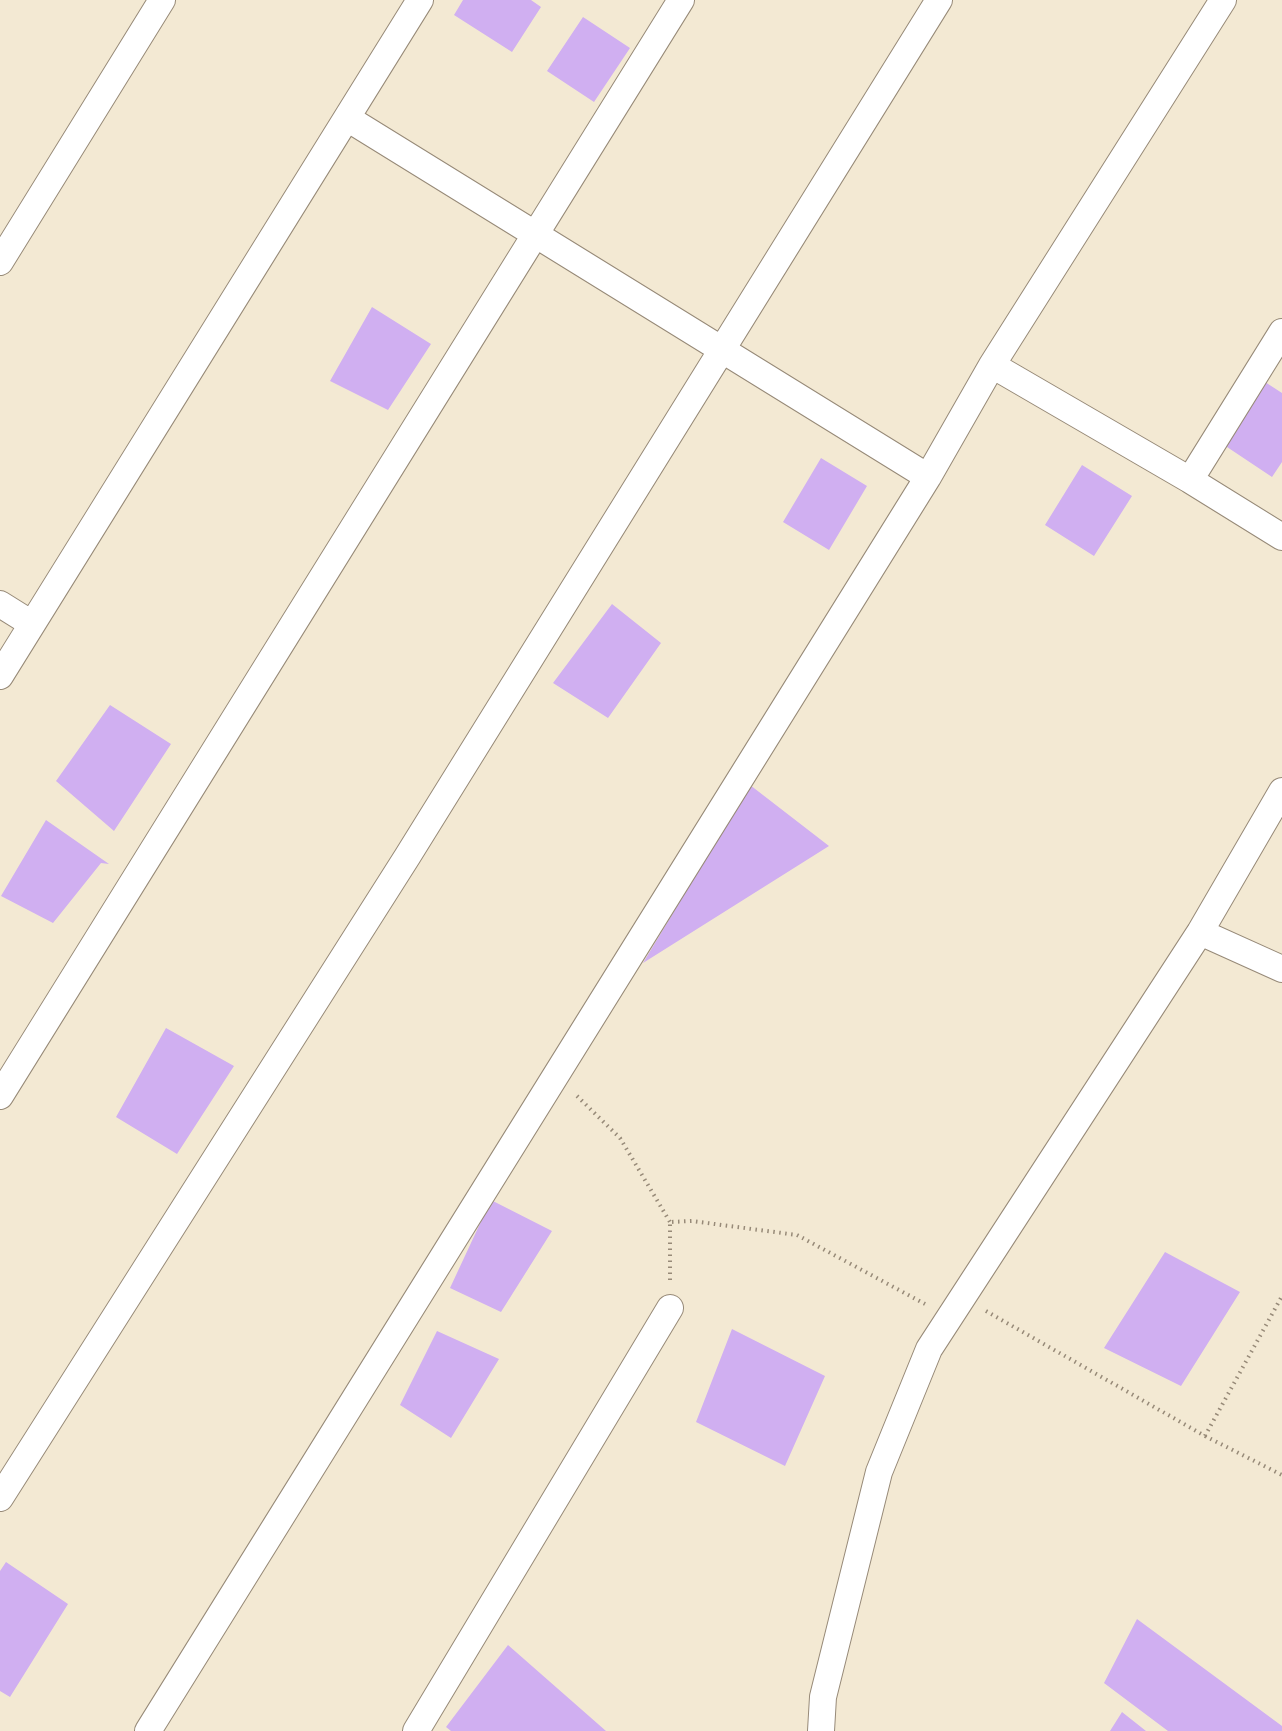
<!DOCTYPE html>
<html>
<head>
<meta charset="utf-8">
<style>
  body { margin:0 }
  canvas { display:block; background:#f3e9d3 }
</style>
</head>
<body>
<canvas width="1282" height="1731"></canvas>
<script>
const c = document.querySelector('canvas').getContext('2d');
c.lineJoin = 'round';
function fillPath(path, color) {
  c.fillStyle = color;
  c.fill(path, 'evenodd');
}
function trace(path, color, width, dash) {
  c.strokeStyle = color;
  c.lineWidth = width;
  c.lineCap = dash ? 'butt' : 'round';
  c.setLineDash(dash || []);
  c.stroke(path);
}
fillPath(new Path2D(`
  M463 0H531L541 7 512 52 454 15Z
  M583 17 630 48 594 102 547 71Z
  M372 307 431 344 388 410 330 381Z
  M1265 382 1282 393V462L1272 477 1224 445Z
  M821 458 867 486 829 550 783 522Z
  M1082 465 1132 496 1094 556 1045 525Z
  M612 604 661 643 608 718 553 683Z
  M110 705 171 744 114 831 56 781Z
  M750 785 829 846 643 963Z
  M46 820 109 864 101 863 53 923 1 896Z
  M166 1028 234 1066 177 1154 116 1117Z
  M491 1200 552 1231 501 1312 450 1288Z
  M1165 1252 1240 1292 1181 1386 1104 1348Z
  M732 1329 825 1376 785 1466 696 1422Z
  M437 1331 499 1359 451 1438 400 1405Z
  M6 1562 68 1604 10 1697 0 1691V1571Z
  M1137 1619 1282 1726V1731H1168L1104 1683Z
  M508 1645 606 1731H451L446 1727Z
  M1122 1712 1146 1731H1110Z`), '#d0aff1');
const minor = new Path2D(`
  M347 118 928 477
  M0 262 162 0
  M992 365 1190 480 1282 537
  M1190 480 1282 332
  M0 604 32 624
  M0 676 420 0
  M1200 932 1282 969
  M0 1096 681 0
  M0 1498 407 857 939 0
  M148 1731 928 477 992 365 1223 0
  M416 1731 670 1308
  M821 1731 823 1697 879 1472 929 1349 1200 932 1282 791`);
trace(minor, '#978a78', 28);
trace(new Path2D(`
  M577 1096 620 1138 670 1222
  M670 1280V1222L692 1221 797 1235 925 1304
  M986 1311 1205 1436 1282 1296
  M1205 1436 1282 1475`), '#978a78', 4, [1.5, 4.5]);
trace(minor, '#fff', 26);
</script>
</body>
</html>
